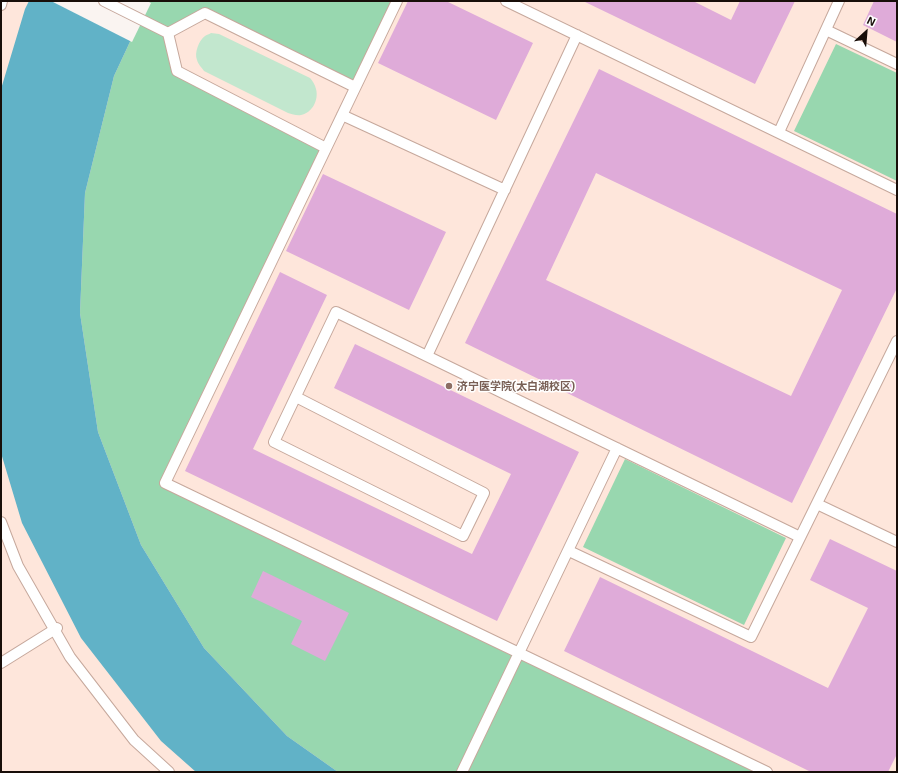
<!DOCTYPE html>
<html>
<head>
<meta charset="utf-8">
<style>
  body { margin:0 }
  #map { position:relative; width:898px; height:773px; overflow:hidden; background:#faf4f1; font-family:"Exo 2",sans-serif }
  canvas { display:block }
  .frame { position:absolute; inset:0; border:2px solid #180e09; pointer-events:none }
  .north { position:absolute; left:846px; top:12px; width:40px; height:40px; -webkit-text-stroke:3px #fff; paint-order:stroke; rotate:26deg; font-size:11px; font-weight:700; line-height:16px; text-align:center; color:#180e09 }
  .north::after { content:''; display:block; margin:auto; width:14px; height:18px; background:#180e09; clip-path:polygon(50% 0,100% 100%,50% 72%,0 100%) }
</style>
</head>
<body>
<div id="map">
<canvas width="898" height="773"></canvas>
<div class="frame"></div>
<div class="north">N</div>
</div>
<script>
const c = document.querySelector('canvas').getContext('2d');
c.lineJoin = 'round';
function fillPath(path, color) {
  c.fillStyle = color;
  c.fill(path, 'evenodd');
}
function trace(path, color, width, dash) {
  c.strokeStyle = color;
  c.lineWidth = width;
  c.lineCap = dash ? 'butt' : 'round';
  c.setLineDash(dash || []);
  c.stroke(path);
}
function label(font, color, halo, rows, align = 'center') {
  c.font = font + ' "Exo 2","Noto Sans SC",sans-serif';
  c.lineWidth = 3;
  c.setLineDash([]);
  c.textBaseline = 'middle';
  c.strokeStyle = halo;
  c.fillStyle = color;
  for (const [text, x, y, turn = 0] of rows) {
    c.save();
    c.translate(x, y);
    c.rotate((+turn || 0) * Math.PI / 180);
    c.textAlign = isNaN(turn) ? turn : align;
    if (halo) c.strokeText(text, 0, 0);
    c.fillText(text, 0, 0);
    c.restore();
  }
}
fillPath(new Path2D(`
  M1 1H897V772H1Z`), '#fee6db');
fillPath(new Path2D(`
  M211 33 219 34 310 78C313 81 315 85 316 89 319 100 312 113 301 115 297 116 292 114 288 113L204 71C202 68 198 64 197 60 194 53 199 40 205 36 206 35 210 34 211 33Z`), '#c2e7ce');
fillPath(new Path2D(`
  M149 1H397L355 87 205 14 168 33 177 71 326 148 165 483 767 772H338L287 736 204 648 141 545 98 432 80 313 85 193 114 76Z
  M836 44 897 73V181L794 131Z
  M625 459 786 538 744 625 583 547Z`), '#98d7af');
fillPath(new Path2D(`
  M29 1H149L114 76 85 193 80 313 98 432 141 545 204 648 287 736 338 772H196L161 741 81 638 22 523 1 453V89L25 9Z`), '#61b2c7');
fillPath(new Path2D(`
  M51 1H147L151 3 132 42Z`), '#faf4f1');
fillPath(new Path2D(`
  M408 1H446L533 43 496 120 378 63Z
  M583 1H693L731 20 740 1H795L755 84Z
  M874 1H897V42L863 25Z
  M599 69 897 214V288L792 503 465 343ZM596 173 842 290 791 396 546 280Z
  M323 174 446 232 409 310 286 251Z
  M280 272 327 295 253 449 472 554 511 474 334 388 355 344 579 452 497 621 185 471Z
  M830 539 897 571V754L888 772H811L564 651 600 577 828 688 868 608 810 580Z
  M263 571 349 613 325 661 291 644 302 621 251 597Z`), '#dfabd9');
const lane = new Path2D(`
  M104 1 168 33 177 71 326 148
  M397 1 165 483 767 772
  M506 1 897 190
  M1 5 2 1
  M826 30 897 64
  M168 33 205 13 355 87
  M342 115 505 190
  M779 132 839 1
  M427 356 577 35
  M296 397 484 493 463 536 274 442 336 312 800 537
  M817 504 897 542
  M1 522 18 566 70 657 134 740 169 772
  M569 551 751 637 897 341
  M1 663 57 628
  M462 772 617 448`);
trace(lane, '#c6a89c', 12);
trace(lane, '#fff', 10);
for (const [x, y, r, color] of [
  [449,386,4,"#8d6e63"]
]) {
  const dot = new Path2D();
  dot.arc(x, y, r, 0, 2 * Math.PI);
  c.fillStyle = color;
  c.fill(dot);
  trace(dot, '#fff', 1.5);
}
label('bold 11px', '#785e54', '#fff', [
  ["济宁医学院(太白湖校区)",457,386]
], 'left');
</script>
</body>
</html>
